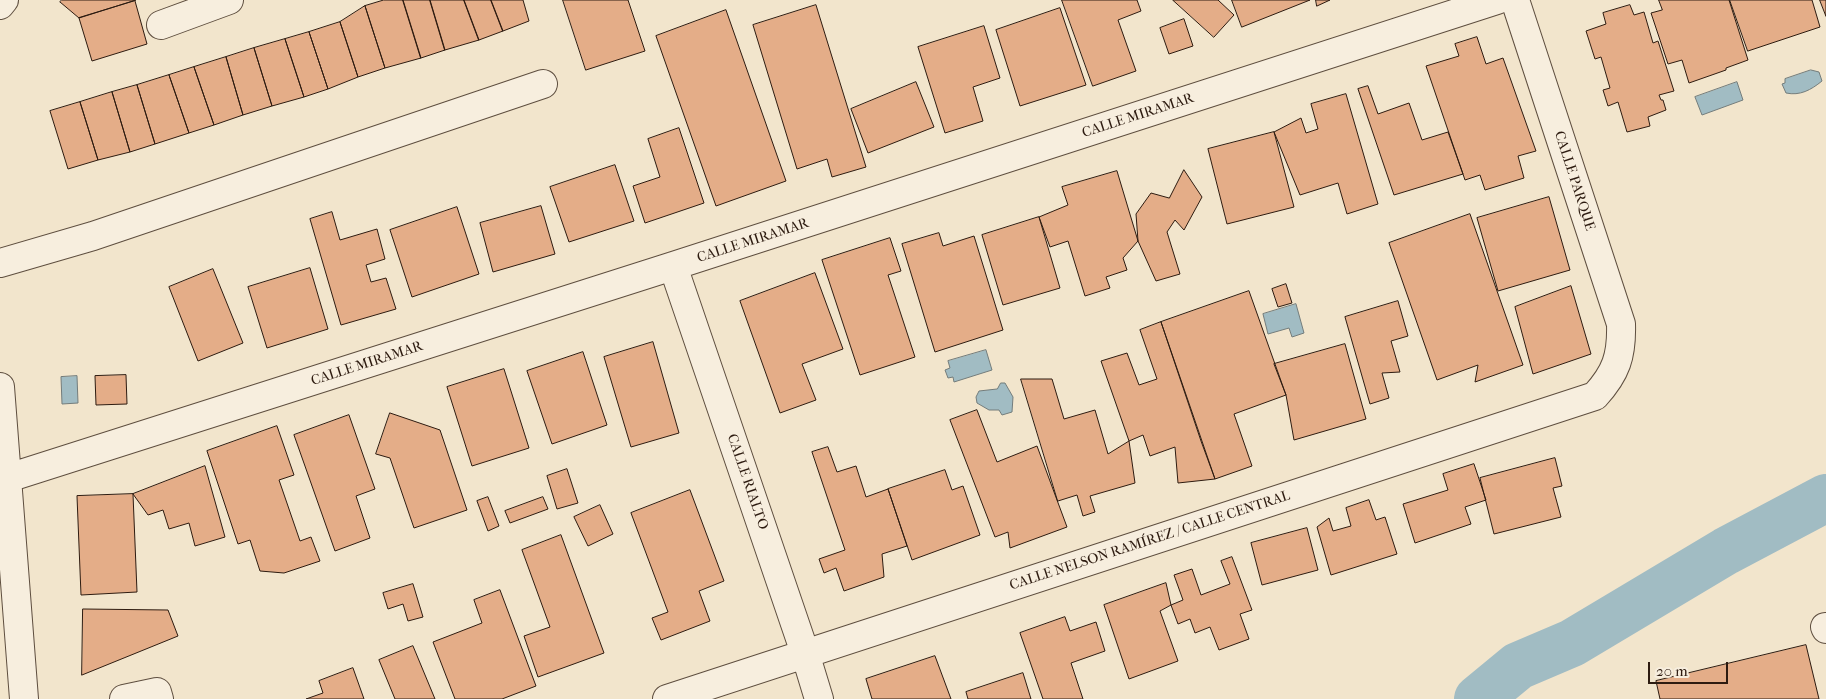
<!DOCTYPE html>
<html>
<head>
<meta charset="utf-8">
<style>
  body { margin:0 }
  #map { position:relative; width:1826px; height:699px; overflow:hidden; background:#f2e5cc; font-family:"IM FELL French Canon",serif }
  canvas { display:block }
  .scale { position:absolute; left:1648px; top:662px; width:80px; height:22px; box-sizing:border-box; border:2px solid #2d1b10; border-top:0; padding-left:6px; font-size:15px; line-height:18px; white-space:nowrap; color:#2d1b10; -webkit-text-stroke:4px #f7eede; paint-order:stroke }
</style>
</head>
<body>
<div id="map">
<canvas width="1826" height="699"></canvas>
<div class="scale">20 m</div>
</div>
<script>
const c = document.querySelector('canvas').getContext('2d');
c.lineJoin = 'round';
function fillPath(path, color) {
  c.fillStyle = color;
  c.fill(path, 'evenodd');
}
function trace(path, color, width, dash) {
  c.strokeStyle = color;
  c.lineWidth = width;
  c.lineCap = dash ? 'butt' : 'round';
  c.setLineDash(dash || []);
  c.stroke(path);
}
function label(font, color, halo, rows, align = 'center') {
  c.font = font + ' "IM FELL French Canon",serif';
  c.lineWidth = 5;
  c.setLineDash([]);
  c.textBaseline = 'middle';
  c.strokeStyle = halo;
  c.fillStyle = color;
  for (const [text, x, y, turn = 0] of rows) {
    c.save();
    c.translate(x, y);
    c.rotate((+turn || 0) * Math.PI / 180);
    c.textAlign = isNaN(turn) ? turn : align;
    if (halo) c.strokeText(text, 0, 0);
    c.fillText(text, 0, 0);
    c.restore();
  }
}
const water = new Path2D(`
  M1811 70 1819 72 1822 81C1811 90 1800 96 1786 93L1782 84 1785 83V79Z
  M1737 82 1743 100 1702 115 1695 97Z
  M1296 304 1304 333 1292 337 1289 328 1268 334 1263 314Z
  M986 350 992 370 954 382 953 377 948 378 945 370 950 368 948 361Z
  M77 376 78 403 62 404 61 377Z
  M1001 383H1005L1013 397 1012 412 1002 415 999 410H989L977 403 976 397 979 391 997 389Z`);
fillPath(water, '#a1bcc3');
trace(water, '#737c7b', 1);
trace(new Path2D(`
  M1478 699 1518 666 1572 643 1726 551 1826 498`), '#a1bcc3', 48);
const building = new Path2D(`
  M62 0H136L79 18 60 2Z
  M384 0H403L421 58 385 68 365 6Z
  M403 0H430L445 50 421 58Z
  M430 0H464L479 40 445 50Z
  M464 0H491L503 31 479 40Z
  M491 0H523L529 21 503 31Z
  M563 0H628L645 51 586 70Z
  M1062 0H1137L1141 11 1118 20 1136 71 1093 86Z
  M1173 0H1218L1234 15 1214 37Z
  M1232 0H1310L1242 27Z
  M1316 0H1330L1317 6Z
  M1659 0H1729L1748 60 1726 68V70L1689 83 1682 60 1668 64 1651 13 1662 10Z
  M1730 0H1812L1820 27 1748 51Z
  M1820 0H1826V16Z
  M135 1 147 44 92 61 79 18Z
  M816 5 866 167 832 177 827 159 797 169 753 25Z
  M1630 5 1634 15 1644 12 1653 43 1658 41 1674 91 1659 95 1661 100H1663L1666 110 1648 117 1650 126 1627 132 1618 102 1608 106 1603 90 1610 88 1601 57 1595 59 1586 31 1606 24 1603 13Z
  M365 6 385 68 358 77 340 22Z
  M1060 8 1086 85 1020 106 996 30Z
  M726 10 786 181 716 206 656 36Z
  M1184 19 1193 46 1169 54 1160 28Z
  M340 22 358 77 328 89 309 32Z
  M984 26 1000 78 973 87 983 121 945 133 918 47Z
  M309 32 328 89 304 97 285 39Z
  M1477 37 1486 64 1503 58 1536 151 1518 156 1524 178 1485 190 1480 175 1465 180 1426 66 1459 56 1455 44Z
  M285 39 304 97 272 106 254 48Z
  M254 48 272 106 243 115 226 57Z
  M226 57 243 115 214 125 194 67Z
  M194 67 214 125 189 133 169 75Z
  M169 75 189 133 155 144 137 85Z
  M916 82 934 127 868 153 851 109Z
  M137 85 155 144 130 152 112 92Z
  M1368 86 1378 114 1409 103 1422 140 1448 132 1463 174 1394 195 1358 89Z
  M112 92 130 152 98 160 80 102Z
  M1346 94 1378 204 1347 214 1338 183 1300 195 1274 132 1301 118 1306 133 1318 129 1311 104Z
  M80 102 98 160 68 169 50 111Z
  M679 128 704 203 645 223 633 186 660 177 648 139Z
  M1274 132 1294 207 1227 224 1208 149Z
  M615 165 634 221 569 242 550 187Z
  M1184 170 1202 197 1184 230 1175 220 1167 232 1180 274 1156 281 1138 241 1136 214 1151 193 1169 198Z
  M1117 171 1138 241 1123 258 1127 270 1106 277 1110 288 1085 296 1068 241 1050 247 1039 217 1068 205 1062 187Z
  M1549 197 1570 270 1498 291 1477 218Z
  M541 206 555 254 493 272 480 223Z
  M457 207 479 274 412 297 390 230Z
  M332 212 340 240 377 229 385 259 366 265 371 282 386 278 396 309 341 325 310 219Z
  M1470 214 1523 365 1475 382 1478 365 1437 380 1389 243Z
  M1039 217 1060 288 1003 305 982 235Z
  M939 233 943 246 974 236 1003 330 935 352 902 244Z
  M890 238 901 271 888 275 915 357 860 375 822 260Z
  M310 268 328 329 267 348 248 287Z
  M213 269 243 343 198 361 169 287Z
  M815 273 843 349 802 364 816 400 780 413 740 301Z
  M1286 284 1292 303 1278 307 1272 289Z
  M1571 286 1591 354 1533 374 1515 307Z
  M1249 291 1286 395 1234 414 1252 466 1215 479 1161 322Z
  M1398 301 1408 336 1391 341 1400 372 1382 373 1389 398 1370 404 1345 317Z
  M1161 322 1201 441 1215 479 1178 483 1175 447 1150 456 1143 435 1129 441 1101 361 1127 353 1139 385 1157 379 1140 330Z
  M653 342 679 433 631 447 604 357Z
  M1345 344 1366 419 1294 440 1286 395 1274 364Z
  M583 352 607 425 552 444 527 371Z
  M504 369 529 448 472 466 447 387Z
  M126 375 127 404 96 405 95 376Z
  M1021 379H1052L1064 419 1095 410 1108 454 1129 441 1135 483 1090 496 1095 512 1083 516 1077 495 1058 501Z
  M977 410 997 462 1037 446 1067 527 1010 548 1008 532 995 537 950 420Z
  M390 413 440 430 467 510 414 528 390 458 376 454Z
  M349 415 375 489 356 496 370 538 335 551 294 435Z
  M277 426 294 475 279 480 300 541 311 537 320 561 284 573 260 571 250 540 238 544 207 451Z
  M828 447 837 472 856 466 866 497 888 489 907 546 882 554 884 577 844 591 836 568 824 573 819 559 845 550 812 452Z
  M1555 458 1562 486 1553 488 1561 517 1494 534 1480 478Z
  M1474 464 1486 500 1465 507 1471 524 1415 543 1403 504 1448 490 1443 474Z
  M205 466 225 537 195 546 189 523 169 529 163 510 148 515 133 494Z
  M567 469 578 503 557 509 547 476Z
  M945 470 952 490 963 486 980 535 912 560 888 489Z
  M690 490 724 581 699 591 710 621 661 640 652 618 668 612 631 513Z
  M133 494 137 592 81 595 77 496Z
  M488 497 499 526 488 531 477 501Z
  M543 497 548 509 510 523 505 511Z
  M1369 500 1376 520 1385 517 1397 554 1331 575 1317 527 1329 518 1333 531 1351 526 1346 508Z
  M600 505 613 534 588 546 574 517Z
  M1307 528 1318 570 1262 585 1251 543Z
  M561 535 604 653 538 677 524 636 550 627 522 550Z
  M1232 557 1252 610 1240 614 1249 639 1219 650 1210 627 1195 633 1190 619 1178 624 1171 605 1183 600 1174 575 1192 569 1201 595 1230 584 1221 561Z
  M1166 583 1171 605 1160 611 1178 661 1129 679 1104 605Z
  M413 584 423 617 408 621 403 604 388 609 383 593Z
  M500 590 536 686 502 699H455L433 642 482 623 474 600Z
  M83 609 168 610 178 636 82 675Z
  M1065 617 1070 631 1096 622 1105 651 1071 663 1083 699H1043L1020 633Z
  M1806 645 1819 699H1660L1656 681Z
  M413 646 435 699H395L379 660Z
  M935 656 951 699H872L866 679Z
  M353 668 364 699H306L323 693 319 681Z
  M1023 673 1031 699H968L966 692Z`);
fillPath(building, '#e4ad88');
trace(building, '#2d1b10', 1);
const minor = new Path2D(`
  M0 5 4 0
  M161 25 229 0
  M0 263 93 236 543 84
  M673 266 805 653 819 699
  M0 387 24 699
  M8 478 673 266 1497 0
  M1825 627 1826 629
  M124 699 157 692 159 699
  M667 699 1595 396C1616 373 1622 356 1621 324L1515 0`);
trace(minor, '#5e4e3f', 30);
trace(minor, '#f7eede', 28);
label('14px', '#2d1b10', '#f7eede', [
  ["CALLE MIRAMAR",1138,116,-18],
  ["CALLE PARQUE",1574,181,72],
  ["CALLE MIRAMAR",753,241,-18],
  ["CALLE MIRAMAR",367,364,-18],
  ["CALLE RIALTO",747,482,71],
  ["CALLE NELSON RAMÍREZ / CALLE CENTRAL",1150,541,-18]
]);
</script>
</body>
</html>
